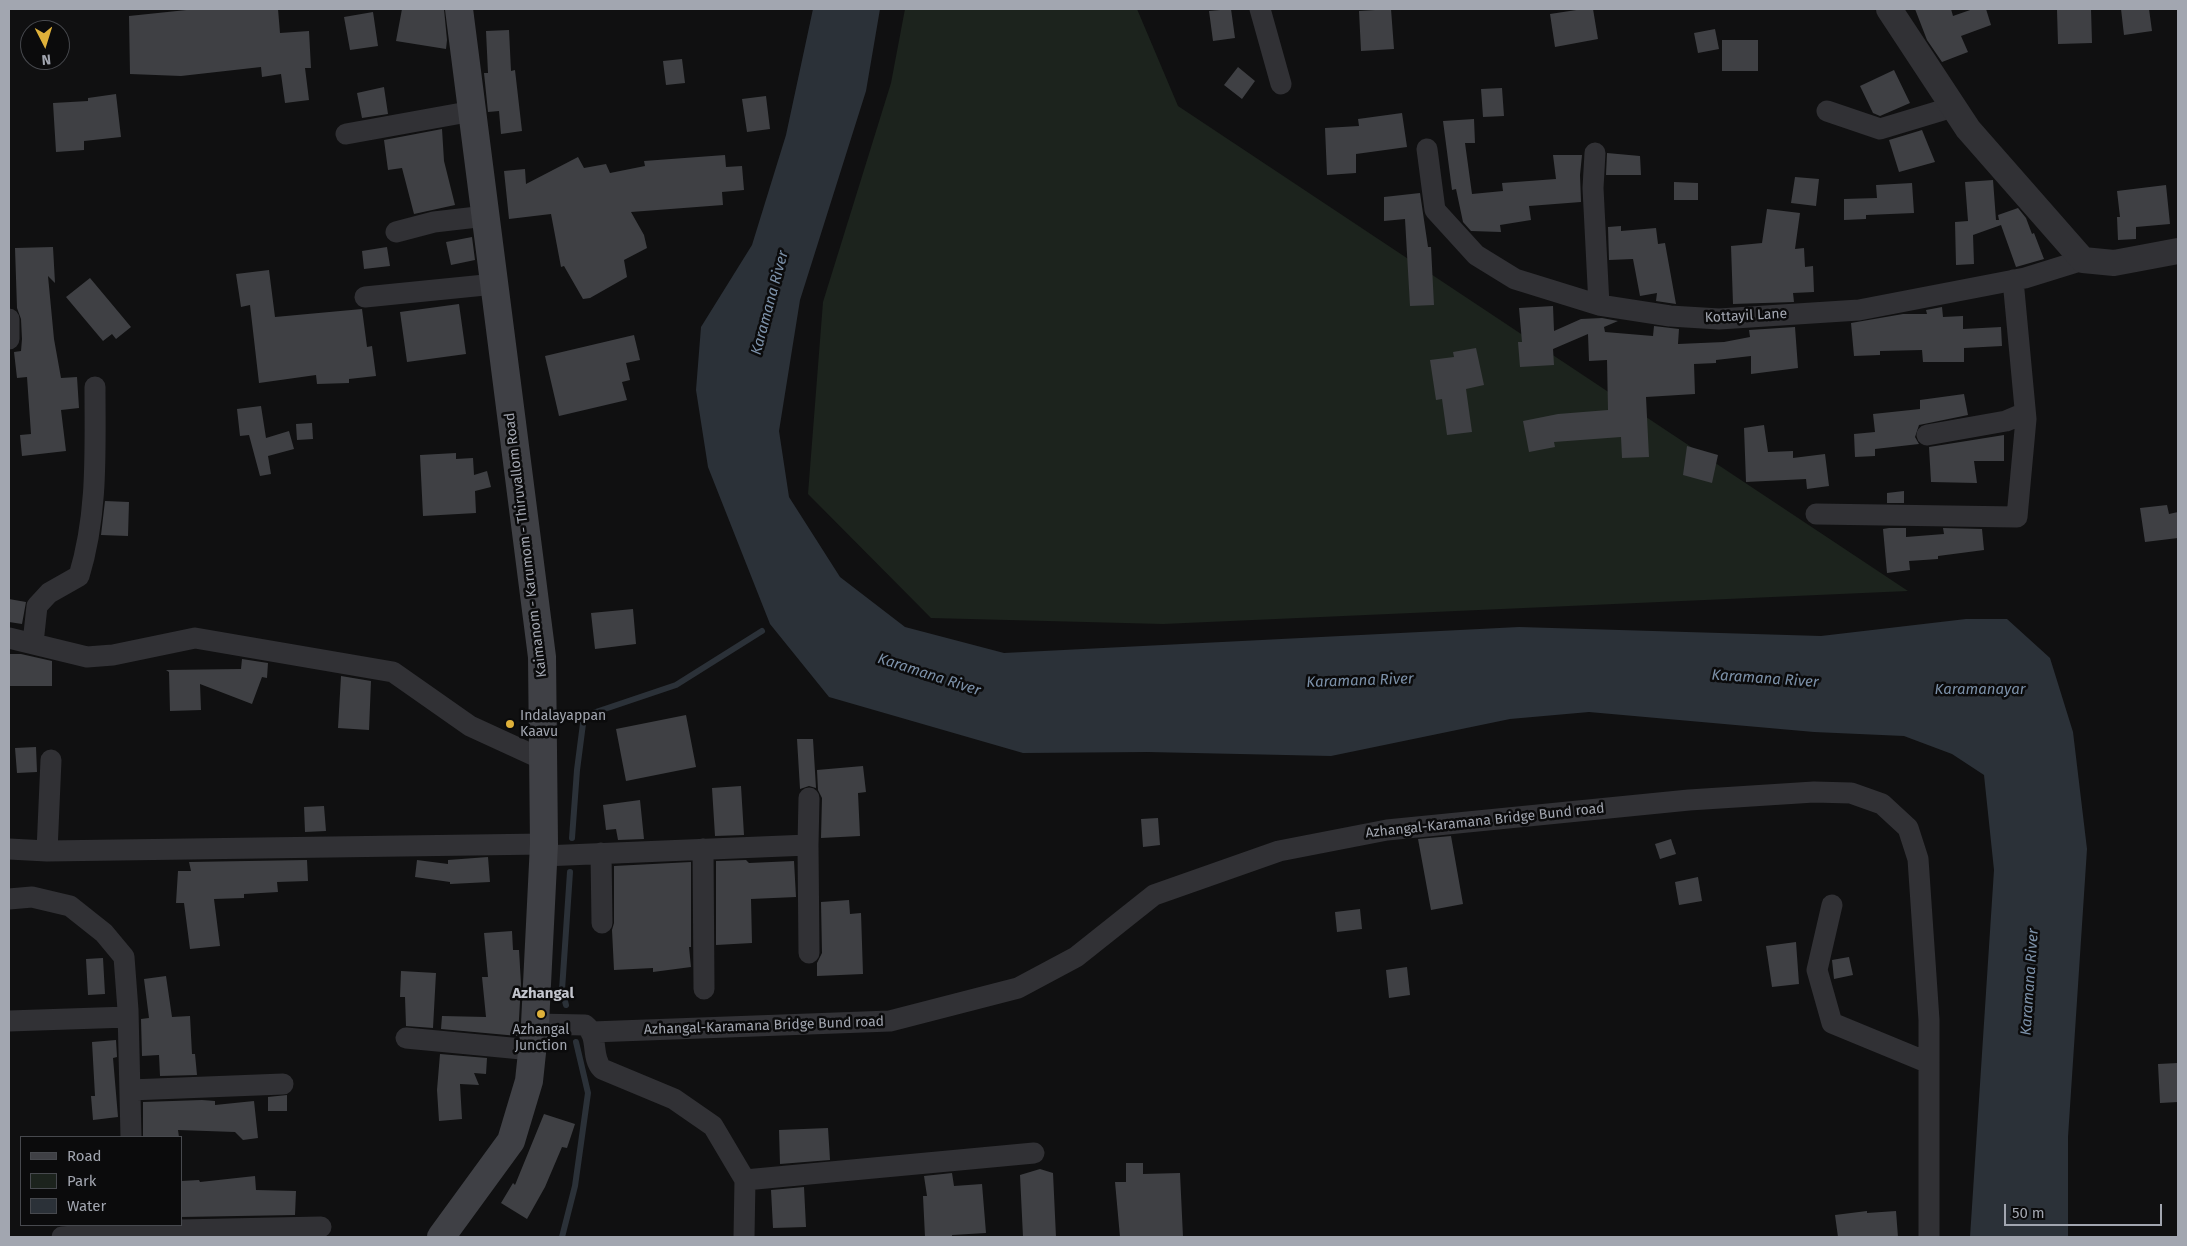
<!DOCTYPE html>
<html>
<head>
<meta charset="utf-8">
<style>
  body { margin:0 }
  #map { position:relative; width:2187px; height:1246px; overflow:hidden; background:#101011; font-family:"Fira Sans",sans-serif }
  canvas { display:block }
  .frame { position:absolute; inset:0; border:10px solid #a2a6b0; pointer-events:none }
  .legend { position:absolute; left:20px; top:1136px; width:162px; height:90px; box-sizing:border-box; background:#0b0b0c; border:1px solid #47494e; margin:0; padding:6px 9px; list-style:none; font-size:15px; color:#a2a6b0 }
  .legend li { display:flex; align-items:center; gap:10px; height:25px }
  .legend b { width:25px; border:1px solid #47494e }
  .north { position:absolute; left:20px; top:20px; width:50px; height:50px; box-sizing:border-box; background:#0b0b0c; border:1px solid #47494e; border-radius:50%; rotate:175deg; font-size:14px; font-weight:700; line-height:20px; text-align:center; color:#a2a6b0 }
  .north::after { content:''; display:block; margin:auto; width:18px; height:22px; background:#dfb13a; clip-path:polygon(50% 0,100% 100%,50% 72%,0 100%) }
  .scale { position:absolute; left:2004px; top:1204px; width:158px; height:22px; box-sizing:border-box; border:2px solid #a2a6b0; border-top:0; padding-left:6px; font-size:15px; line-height:18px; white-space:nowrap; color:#a2a6b0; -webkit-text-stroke:4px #0b0b0c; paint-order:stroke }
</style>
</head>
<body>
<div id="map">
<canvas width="2187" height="1246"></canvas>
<div class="frame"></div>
<ul class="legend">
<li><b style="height:6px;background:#3f4045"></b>Road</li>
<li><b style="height:14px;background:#1c231d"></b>Park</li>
<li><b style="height:14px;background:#2b3138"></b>Water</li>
</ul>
<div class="north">N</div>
<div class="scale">50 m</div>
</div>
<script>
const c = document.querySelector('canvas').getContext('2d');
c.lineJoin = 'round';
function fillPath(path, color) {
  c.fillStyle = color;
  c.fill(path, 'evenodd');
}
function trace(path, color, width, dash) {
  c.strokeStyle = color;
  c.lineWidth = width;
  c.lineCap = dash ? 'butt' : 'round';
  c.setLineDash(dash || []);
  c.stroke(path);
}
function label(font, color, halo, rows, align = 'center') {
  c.font = font + ' "Fira Sans",sans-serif';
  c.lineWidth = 5;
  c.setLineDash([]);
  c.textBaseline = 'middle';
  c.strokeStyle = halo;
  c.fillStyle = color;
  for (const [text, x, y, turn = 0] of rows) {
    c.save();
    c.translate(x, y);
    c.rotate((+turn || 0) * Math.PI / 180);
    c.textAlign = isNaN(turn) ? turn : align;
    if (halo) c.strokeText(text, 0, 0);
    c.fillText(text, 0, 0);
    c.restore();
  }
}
fillPath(new Path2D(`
  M905 9H1137L1178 106 1908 591 1163 624 931 618 808 494 823 302 891 83Z`), '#1c231d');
fillPath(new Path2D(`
  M813 9H880L866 91 800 300 779 431 789 497 840 577 905 627 1004 653 1519 627 1821 636 1966 619H2007L2050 658 2073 732 2087 849 2068 1137V1237H1970L1994 870 1984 775 1952 754 1904 736 1814 732 1589 712 1510 719 1331 756 1148 752 1023 753 829 697 770 624 708 467 696 390 701 327 752 245 786 135Z`), '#2b3138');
trace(new Path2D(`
  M572 838 577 770 584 716 676 685 762 631
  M566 1005 562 990 570 872
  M562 1237 575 1186 588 1093 576 1042`), '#2b3138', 6);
fillPath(new Path2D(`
  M196 9H278L280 33 309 31 311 68H305L309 100 285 103 281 74 262 77 261 67 181 76 130 74 129 16Z
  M402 9H444L447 40 446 49 396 41Z
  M1231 9 1235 38 1213 41 1209 11Z
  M1391 9 1394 49 1361 51 1359 11Z
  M1583 9H1593L1598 39 1555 47 1550 14Z
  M1915 9H1951L1953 16 1973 9H1986L1991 25 1961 36 1968 52 1942 62 1927 40Z
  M2091 9 2092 43 2058 44 2057 10Z
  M2121 9H2149L2152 31 2124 35Z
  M373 12 378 46 350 50 344 17Z
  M1715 29 1719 49 1698 53 1694 33Z
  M509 30 511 71 515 70 522 131 501 134 499 111 488 112 484 73H488L486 31Z
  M1722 40H1758V71H1722Z
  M682 59 685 83 666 85 663 61Z
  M1238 67 1255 81 1242 99 1224 85Z
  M1894 70 1910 103 1880 116 1873 113 1860 86Z
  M384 87 388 114 362 118 357 93Z
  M1502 88 1504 116 1483 117 1481 89Z
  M116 94 121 137 84 141V150L56 152 53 103 88 101V98Z
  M766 96 770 129 747 132 742 99Z
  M1402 113 1407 147 1356 154V173L1327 175 1325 128 1359 126 1358 119Z
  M1474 119 1475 143H1465L1472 194 1503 191 1502 183 1556 179 1553 155H1582L1580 175 1581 202 1529 206 1531 220 1500 225 1501 232 1471 231 1463 222 1456 189 1452 190 1443 121Z
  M442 129 444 161 455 205 414 214 402 168 388 170 384 140Z
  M1922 130 1935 162 1899 172 1889 140Z
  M1607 153 1640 156 1641 175H1606Z
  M725 155 726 167 742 166 744 190 722 192 723 205 631 212 644 235 647 248 624 260 627 277 590 298 583 299 564 266 561 267 551 214 509 219 504 171 525 169 526 184 578 157 584 168 606 164 610 173 645 166 644 161Z
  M1795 177 1819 179 1816 206 1791 203Z
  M1993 180 1996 220H1999L1998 215 2018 208 2026 218 2032 234 2034 233 2044 259 2016 267 2001 225 1973 235 1974 264 1956 265 1955 222 1968 221 1965 182Z
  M1674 182 1698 183V200H1674Z
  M1912 183 1914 213 1866 215V219L1844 220V199L1877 198 1876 185Z
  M2166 185 2170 224 2136 227V239L2118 240 2117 217H2120L2117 191Z
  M1420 193 1428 247H1431L1434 305 1410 306 1405 219 1384 221V197Z
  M1767 209 1800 213 1795 249 1804 248 1805 267 1813 266 1814 292 1793 293 1794 302 1733 304 1731 246 1762 243Z
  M1621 226V231L1656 228 1658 244 1665 243 1676 304 1656 301 1657 293 1640 296 1633 259 1609 260 1608 227Z
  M472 237 475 260 451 265 446 242Z
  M53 247 55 283 48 276 54 339 61 378 77 377 79 408 61 410 66 451 22 456 20 435 31 434 27 377 17 378 14 352 21 351 22 339 21 319 17 308 15 248Z
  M387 247 390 266 364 269 362 251Z
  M269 270 275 317 362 309 367 347 372 346 376 376 349 379V383L317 384 316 375 259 383 250 305 241 307 236 274Z
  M90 278 131 327 116 339 112 334 103 341 66 297Z
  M459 304 466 354 407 362 400 312Z
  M1553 306 1554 331 1581 319 1602 318 1618 321 1604 327 1605 332 1653 336 1654 326 1679 329 1678 344 1724 342 1750 337 1749 330 1795 327 1798 368 1751 374V356L1716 360V363L1694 364 1695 394 1646 397 1649 457 1622 458 1621 437 1554 442 1555 447 1529 452 1523 421 1558 414 1608 410 1607 360 1589 361 1588 334 1553 349 1554 365 1520 367 1518 342H1522L1519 308Z
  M1942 307 1943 317 1963 316V329L2001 327 2002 346 1964 348V362H1923L1922 350 1880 351V355L1854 356 1851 323 1903 314H1927L1926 310Z
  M634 335 640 360 626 363 630 380 622 382 627 400 559 416 545 356Z
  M1476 348 1484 385 1466 389 1472 432 1447 435 1442 399 1436 400 1430 360 1454 357 1453 352Z
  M1964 394 1968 415 1919 425 1915 437 1919 444 1875 449V456L1855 457 1854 434 1875 432 1873 414 1920 409V400Z
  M261 406 266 438 289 431 294 449 268 456 271 474 260 476 249 435 240 436 237 409Z
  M312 423 313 439 297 440 296 424Z
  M1764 425 1768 452 1793 451V458L1825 454 1829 486 1807 489 1806 479 1746 482 1744 428Z
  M2004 435V461H1974L1977 483 1931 482 1929 447Z
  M1687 446 1718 455 1712 483 1683 475Z
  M456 453V459L473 458 474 475 487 471 491 487 475 491 476 513 423 516 420 455Z
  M1904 491V503H1887V493Z
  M105 501 129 502 128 536 101 535Z
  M2167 505 2169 514 2178 512V538L2145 542 2140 508Z
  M1889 528H1906V537L1944 534 1943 528 1982 529 1984 550 1938 556V559L1909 561 1910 570 1887 573 1883 529Z
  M9 599 26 602 22 624 9 622Z
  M633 609 636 644 595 649 591 613Z
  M9 654H21L52 661V686H9Z
  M242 659 268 663 267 678 262 677 252 704 200 684 201 710 170 711 169 672 166 670 241 669Z
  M341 676 371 681 369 730 338 728Z
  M686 715 696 767 626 781 616 729Z
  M797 739H813L816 788 809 786 800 789Z
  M36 747 37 772 17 773 15 748Z
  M863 766 866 792 858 793 860 836 821 838 822 798 818 790 817 770Z
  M741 786 744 835 715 836 712 788Z
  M640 800 644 839 618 840 616 829 606 830 603 805Z
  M324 806 326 831 305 832 304 807Z
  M1158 818 1160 845 1143 847 1141 819Z
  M1451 836 1463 904 1431 910 1418 839Z
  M1671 839 1676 854 1660 859 1655 844Z
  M488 857 490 882 450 884V882L415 877 417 860 448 864V860Z
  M307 860 308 881 277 882 278 892 244 894V898L214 899 220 946 190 949 184 903H176L178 871H191L189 862Z
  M746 860 749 863 794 861 796 897 751 899 752 943 716 945V861Z
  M691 862V947H689L691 967 653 972V968L614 970 612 930 614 923V866Z
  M1698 877 1702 901 1679 905 1675 882Z
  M849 900 850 914 861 913 863 974 817 976V963L822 953 821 902Z
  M1360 909 1362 929 1337 932 1335 912Z
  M512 931 513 950H519L521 984 518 1036 441 1029 442 1016 486 1017 482 977H488L484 933Z
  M1796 942 1799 984 1772 987 1766 946Z
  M1849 957 1853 975 1834 979 1832 960Z
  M103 958 105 994 88 995 86 959Z
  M1407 967 1410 995 1389 998 1386 970Z
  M401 971 436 973 433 1028 406 1026 405 997H400Z
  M166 976 172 1017 190 1016 192 1054H195L197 1075 160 1076 159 1055 142 1056 141 1019 149 1018 144 979Z
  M116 1040 117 1057 113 1058 118 1117 93 1120 91 1096H95L92 1042Z
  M440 1054 487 1058 486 1074 474 1073 479 1085 460 1084 462 1119 439 1121 437 1090Z
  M2178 1063V1102L2160 1103 2158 1064Z
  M287 1095V1111H268V1097Z
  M202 1100 215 1101V1105L254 1101 258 1138 243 1140 235 1132 178 1130 179 1137H143V1102Z
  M544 1114 575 1124 567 1148 562 1147 545 1187 527 1219 501 1203 513 1183 515 1185Z
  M828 1128 830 1160 780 1164 779 1130Z
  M1126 1163H1143V1174L1180 1173 1183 1237H1120L1115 1182H1126Z
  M1040 1169 1053 1173 1056 1237H1023L1020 1175Z
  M952 1173 954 1186 982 1184 986 1233 952 1235V1237H925L923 1196H927L924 1176Z
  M255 1176 256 1190 296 1191 295 1215 181 1217V1181L199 1180 200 1182Z
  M804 1187 806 1227 773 1228 771 1190Z
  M1867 1211V1213L1896 1211 1898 1237H1838L1835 1215Z`), '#3f4044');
trace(new Path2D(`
  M1260 9 1281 84
  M1827 111 1880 129 1953 107
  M346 134 473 111
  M1427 149 1435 210 1476 255 1515 279 1599 305 1670 316 1719 319 1859 310 2025 278 2083 260
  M1595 153 1593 188 1599 305
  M396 232 434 222 486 216
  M365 297 495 284
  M9 319V339
  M1927 435 2006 421 2025 413
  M1816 514 2017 517 2026 419 2013 280
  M9 638 87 657 113 655 195 638 393 672 470 726 544 760
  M33 643 37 606 49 593 79 576C98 514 95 451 95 387
  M808 845 809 953
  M9 849 47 851 544 844
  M703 849 704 989
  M47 851 51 760
  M601 853 602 923
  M543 856 808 845 809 798
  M9 899 32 897 70 906 104 933 124 957 128 1010 131 1137
  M1832 905 1817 970 1832 1023 1929 1063
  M9 1021 128 1017
  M535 1024 585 1025C600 1037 590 1056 602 1069L674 1099 713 1126 745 1180 744 1237
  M592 1032 890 1021 1018 988 1076 957 1154 895 1279 851 1387 830 1689 800 1814 792 1851 793 1882 804 1908 828 1918 859 1929 1020V1237
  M406 1038 532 1050
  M130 1090 283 1084
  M745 1180 1034 1153
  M62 1237 133 1231 321 1227`), '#313135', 21);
trace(new Path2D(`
  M1889 9 1968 129 2083 260 2114 263 2178 251`), '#313135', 26);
trace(new Path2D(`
  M441 1237 511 1141 529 1081 535 1024 544 844 542 657 459 9`), '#3f4045', 28);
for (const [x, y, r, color] of [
  [510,724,5,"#dfb13a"],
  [541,1014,5,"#dfb13a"]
]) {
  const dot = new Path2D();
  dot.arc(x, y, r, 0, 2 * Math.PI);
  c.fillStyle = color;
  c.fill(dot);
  trace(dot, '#0b0b0c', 2);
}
label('14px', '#a2a6b0', '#0b0b0c', [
  ["Kottayil Lane",1746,316,-3],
  ["Kaimanom - Karumom - Thiruvallom Road",526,545,-97],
  ["Azhangal-Karamana Bridge Bund road",1485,821,-6],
  ["Azhangal-Karamana Bridge Bund road",764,1026,-2]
]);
label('14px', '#a2a6b0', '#0b0b0c', [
  ["Indalayappan",520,716],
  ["Kaavu",520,732],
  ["Azhangal",541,1030,"center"],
  ["Junction",541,1046,"center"]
], 'left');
label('italic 15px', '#7c91a9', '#0b0b0c', [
  ["Karamana River",770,303,-75],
  ["Karamana River",929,675,18],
  ["Karamana River",1765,679,4],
  ["Karamana River",1360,681,-2],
  ["Karamanayar",1980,690],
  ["Karamana River",2030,982,-86]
]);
label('bold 15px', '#c3c5cd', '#0b0b0c', [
  ["Azhangal",543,994]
]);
</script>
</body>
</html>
